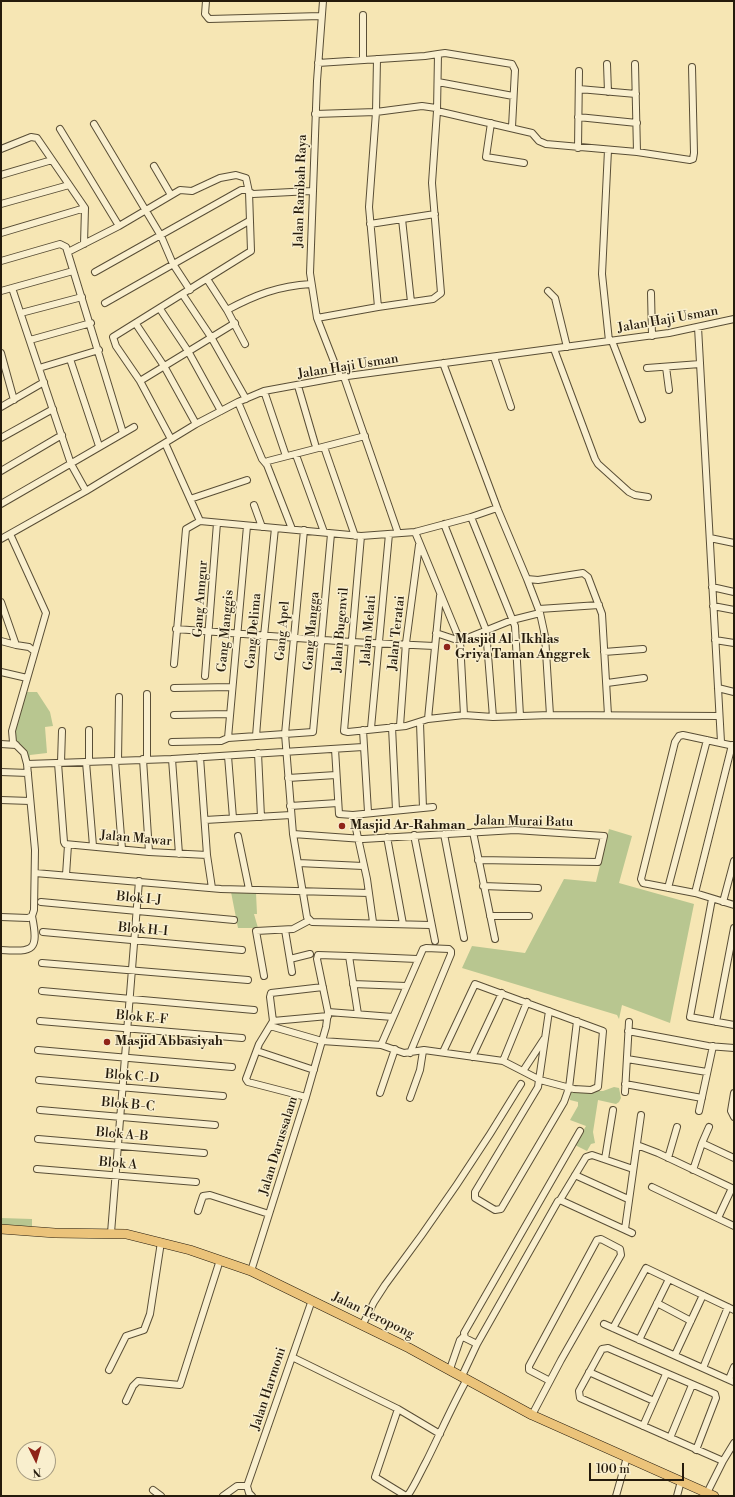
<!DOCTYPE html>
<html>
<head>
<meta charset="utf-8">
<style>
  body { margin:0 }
  #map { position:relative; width:735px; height:1497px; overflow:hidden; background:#f6e6b4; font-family:"Libre Bodoni",serif }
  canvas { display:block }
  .frame { position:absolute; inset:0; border:2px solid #251b0c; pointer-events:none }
  .north { position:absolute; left:16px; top:1441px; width:40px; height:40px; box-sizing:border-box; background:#f9efce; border:1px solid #a49a80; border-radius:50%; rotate:175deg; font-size:11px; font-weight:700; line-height:16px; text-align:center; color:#251b0c }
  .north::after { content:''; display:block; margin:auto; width:14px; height:18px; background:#8f2418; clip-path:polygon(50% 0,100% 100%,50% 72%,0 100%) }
  .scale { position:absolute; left:589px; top:1463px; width:95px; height:18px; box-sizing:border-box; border:2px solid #251b0c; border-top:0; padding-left:5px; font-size:12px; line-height:14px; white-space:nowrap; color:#251b0c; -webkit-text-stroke:3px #f9efce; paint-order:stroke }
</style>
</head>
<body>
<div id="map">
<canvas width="735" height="1497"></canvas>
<div class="frame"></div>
<div class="north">N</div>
<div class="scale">100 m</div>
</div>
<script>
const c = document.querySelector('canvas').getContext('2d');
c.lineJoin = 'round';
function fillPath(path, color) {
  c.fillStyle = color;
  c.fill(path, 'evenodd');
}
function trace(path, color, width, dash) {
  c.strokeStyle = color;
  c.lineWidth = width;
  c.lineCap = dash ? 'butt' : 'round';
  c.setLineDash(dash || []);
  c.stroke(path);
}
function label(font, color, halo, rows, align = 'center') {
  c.font = font + ' "Libre Bodoni",serif';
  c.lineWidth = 3;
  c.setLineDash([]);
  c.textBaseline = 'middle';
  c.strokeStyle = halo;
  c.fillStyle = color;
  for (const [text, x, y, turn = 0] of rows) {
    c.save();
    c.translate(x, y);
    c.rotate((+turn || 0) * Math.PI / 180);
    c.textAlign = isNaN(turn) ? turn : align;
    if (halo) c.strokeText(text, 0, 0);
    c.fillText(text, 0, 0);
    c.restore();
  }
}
fillPath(new Path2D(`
  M26 692H37L50 712 53 726 45 727 47 753 30 755V761L15 740 14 732Z
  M609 829 632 836 619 883 694 904 670 1023 622 1005 619 1019 617 1015 462 968 472 946 525 953 564 879 596 882Z
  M231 892 256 893 257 914H254L258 928H238Z
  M614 1087 619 1088 621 1098 619 1102 616 1104 598 1100 593 1132 595 1143 591 1144 587 1151 575 1145 586 1126 570 1120 578 1106V1102L570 1100 571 1091H603Z
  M1 1218 32 1219V1227L1 1225Z`), '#b8c690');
const minor = new Path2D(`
  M206 1 205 14 209 19 321 16
  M323 1 317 81 310 273 317 318 340 377
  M438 54 445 53 512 64 515 70 512 127
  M363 60V15
  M318 63 425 56 438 54 437 111 432 183 441 293 433 299 378 307
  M607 64 608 92
  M635 64 637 152
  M438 82 513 96
  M579 89 636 94
  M437 111 532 133 539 141 546 144 637 152 690 160 693 159 694 153 692 67
  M315 114 376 112 422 106 436 108
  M578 117 637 123
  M491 123 486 157 524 163
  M94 124 161 236 173 264 190 290
  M60 129 119 226
  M578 148 579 71
  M1 149 31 137 37 138 85 208 84 244
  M608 150 602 274 609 341
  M154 166 171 195
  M1 175 52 160
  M1 204 69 185
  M402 219 411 302
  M370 224 435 214
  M1 233 85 208
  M68 252 119 226 180 190 192 191 220 178 236 175 246 178 249 192 251 251 113 337 116 346 140 381 171 439
  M1 261 60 244 66 247 123 433
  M95 272 241 190H246L253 194 311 191
  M207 279 227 310 245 344
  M12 288 71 464 86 491
  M1 291 73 271
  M548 291 555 298 567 347
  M651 293 652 336
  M183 295 211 337 246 399
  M105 303 249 221
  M160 309 188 351 221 411
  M227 310C255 295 278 286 311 284
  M21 313 82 297
  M317 318 378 307 369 207 376 112 377 59
  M136 324 164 366 196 424
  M698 327 721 742
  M30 340 91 323
  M612 341 642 419
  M554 349 595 459 598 464 629 492 635 495 648 497
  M1 353 14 400
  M494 357 511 407
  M70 359 99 446
  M443 363 498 510 527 579 538 580 583 573 588 577 602 614 608 715
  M666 367 669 390
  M39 368 99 350
  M647 368 700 364
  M344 377 398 533
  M140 381 235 323
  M298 386 315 444
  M264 391 285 453
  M238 402 262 459 267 465
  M1 407 44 382
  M1 438 53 409
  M165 443 200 521
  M324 447 355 536
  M296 455 324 532
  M1 471 62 435
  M190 499 247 480
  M1 504 134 427
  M254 505 262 527
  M471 517 515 626 520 716
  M444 524 486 630 493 717
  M292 529 267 465 268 461 365 436
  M304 530 285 734 293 834 307 917 312 922 430 925
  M415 532 460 641 464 715
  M361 536 344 731 348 732 406 726 428 719 464 715 493 717 550 715 719 716
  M710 538 734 543
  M1 539 86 491 196 424 238 402 264 391 340 377 669 333 734 319
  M527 579 540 613 545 636 550 715
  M712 587 734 592
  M1 602 16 645 29 647 34 651
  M713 606 734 610
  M539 609 599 605
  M176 629 351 642 434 646
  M436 633 460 641 512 620 540 613
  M715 640 734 643
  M1 641 16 645
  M604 652 643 649
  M174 664 186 529 200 521 361 536 415 532 471 517 497 508
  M1 672 27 678
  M205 676 217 523
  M607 683 644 678
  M174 688 232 687
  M718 688 734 692
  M147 694V759
  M174 715 229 714
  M428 719 440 596
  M420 723 423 808
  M400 726 406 643 419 545
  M392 727 396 810
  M371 728 389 534
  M89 730V762
  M363 730 368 812
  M256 736 264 636 275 528
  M228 738 247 526
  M172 742 221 741 228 738 313 732 331 534
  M1 744 16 745
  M734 746 683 735 679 736 675 742 641 879 643 883 695 893 734 905
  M335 749 339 814 353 815 433 807
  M258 753 261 817
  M228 756 233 818
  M200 757 207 855 212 888
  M143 759 149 852
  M172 759 179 854
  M115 761 122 849
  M118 761 119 697
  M61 762 62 731
  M86 762 93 846
  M58 763 64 842 65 844 149 852 207 855
  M27 764 172 759 363 747
  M1 772 28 773
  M288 778 336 775
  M1 800 30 801
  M290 806 338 803
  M353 815 367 879 373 922
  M205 820 291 815
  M473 832 495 939
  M293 834 363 839 515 830 604 836 598 862 478 860
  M444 834 464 938
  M414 835 435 941
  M238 836 249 889
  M387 837 403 924
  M298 863 363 866
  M35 873 221 889 369 893
  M66 875 68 845
  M483 886 538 888
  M668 888 707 740
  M695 893 732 745
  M712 899 690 1017 734 1025
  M41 902 234 920
  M723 902 734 861
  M490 916H529
  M1 917 28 918 32 916 34 910 35 850 27 764 24 753 13 742 12 731 46 613 10 534
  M285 930 292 972
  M43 932 242 950
  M1 950C34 952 39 951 32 916
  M290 959 310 954
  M42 963 248 980
  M264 976 256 931 293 929 308 921
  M353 984 406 986
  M42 991 254 1010
  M549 1011 538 1087 475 1192V1198L495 1210 501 1209 564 1102 569 1088 577 1021
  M328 1012 317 959 318 955 349 956
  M358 1014 349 956 417 959
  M40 1021 242 1038
  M273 1021 270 997 271 993 323 987
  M716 1022 734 928
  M270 1026 322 1041 381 1045 404 1053 424 1050 503 1061 540 1080 574 1089 591 1090 598 1087 603 1031 475 984 443 1052
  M628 1031 708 1046 734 1048
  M381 1045 423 949 426 948 449 949 451 951V954L410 1053
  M38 1050 232 1067
  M257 1051 314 1070
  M472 1057 502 993
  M627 1059 707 1072
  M503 1061 527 1002
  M523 1071 544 1039
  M39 1080 223 1096
  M625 1084 702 1098
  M625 1092 629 1022
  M380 1093 395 1049
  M734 1093 731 1111 734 1117
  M306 1097 248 1082 246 1079 259 1044 273 1021 328 1016
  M410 1098 420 1070 423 1051
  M40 1110 215 1125
  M699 1111 713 1046
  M38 1139 204 1153
  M702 1143 709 1127
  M637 1145 658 1153 734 1189
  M668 1158 677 1127
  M605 1159 613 1110
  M37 1169 196 1182
  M693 1170 702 1143 734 1158
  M575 1175 628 1199
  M652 1187 734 1226
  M560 1200 632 1233
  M198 1211 203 1196 210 1195 269 1214
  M718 1218 732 1188
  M625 1229 641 1115
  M111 1233 139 881
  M251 1271 306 1097 326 1027 328 1012 393 1017
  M657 1303 691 1321
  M363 1324 374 1302 385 1285C434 1220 479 1154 521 1084
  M604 1324 734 1382
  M613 1328 646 1268 734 1310
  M639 1340 669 1279
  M477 1344 465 1338 464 1333 580 1131
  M675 1355 703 1295
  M292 1357 398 1409
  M703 1368 728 1307
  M450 1369 460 1340 464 1336
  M109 1370 126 1336 144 1330 150 1314 161 1242
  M589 1372 654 1401
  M462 1376 477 1344 558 1201 560 1200 586 1157 592 1155 633 1169
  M729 1379 734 1367
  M126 1401 133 1386 138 1381 180 1385 220 1260
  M532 1415 561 1360 621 1255 620 1249 601 1239 597 1240 529 1366V1370L550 1381
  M643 1426 666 1374
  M440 1434 398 1409 375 1477 406 1496 408 1495C415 1485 420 1473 426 1462 440 1434 452 1406 467 1379
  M670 1438 692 1385
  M696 1450 716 1398 715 1394 608 1348 602 1349 579 1391 580 1398 723 1461
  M247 1486 312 1300
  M247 1486 249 1493 252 1496
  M153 1490 161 1496
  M707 1493 723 1461 734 1443
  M223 1496 237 1486H247
  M616 1496 627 1457
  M677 1496 681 1481`);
const primary = new Path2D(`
  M1 1229 55 1233 126 1234 190 1250 251 1271 409 1348 532 1415 714 1496`);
trace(minor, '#594e36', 8);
trace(primary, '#251b0c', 10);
trace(minor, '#f9efce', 6);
trace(primary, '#ebc37a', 9);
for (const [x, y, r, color] of [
  [447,647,4,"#8f2418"],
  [342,826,4,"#8f2418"],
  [107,1042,4,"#8f2418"]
]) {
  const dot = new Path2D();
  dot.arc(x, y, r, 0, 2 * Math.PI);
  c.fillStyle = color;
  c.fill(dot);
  trace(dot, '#f9efce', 1.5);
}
label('13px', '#251b0c', '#f9efce', [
  ["Jalan Rambah Raya",301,191,-88],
  ["Jalan Haji Usman",668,320,-10],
  ["Jalan Haji Usman",348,367,-9],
  ["Gang Anngur",201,599,-86],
  ["Jalan Bugenvil",341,630,-85],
  ["Jalan Melati",369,630,-85],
  ["Gang Manggis",226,631,-85],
  ["Gang Delima",254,631,-85],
  ["Gang Apel",283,631,-85],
  ["Gang Mangga",312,631,-85],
  ["Jalan Teratai",397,633,-84],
  ["Jalan Murai Batu",524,822,1],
  ["Jalan Mawar",136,839,5],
  ["Blok I-J",139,899,5],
  ["Blok H-I",143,930,5],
  ["Blok E-F",142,1018,5],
  ["Blok C-D",132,1077,5],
  ["Blok B-C",128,1105,5],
  ["Blok A-B",122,1135,5],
  ["Jalan Darussalam",279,1146,-73],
  ["Blok A",118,1164,5],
  ["Jalan Teropong",373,1316,26],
  ["Jalan Harmoni",269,1389,-72]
]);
label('bold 13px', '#251b0c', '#f9efce', [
  ["Masjid Al - Ikhlas",455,640],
  ["Griya Taman Anggrek",455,655],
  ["Masjid Ar-Rahman",350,826],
  ["Masjid Abbasiyah",115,1042]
], 'left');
</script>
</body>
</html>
